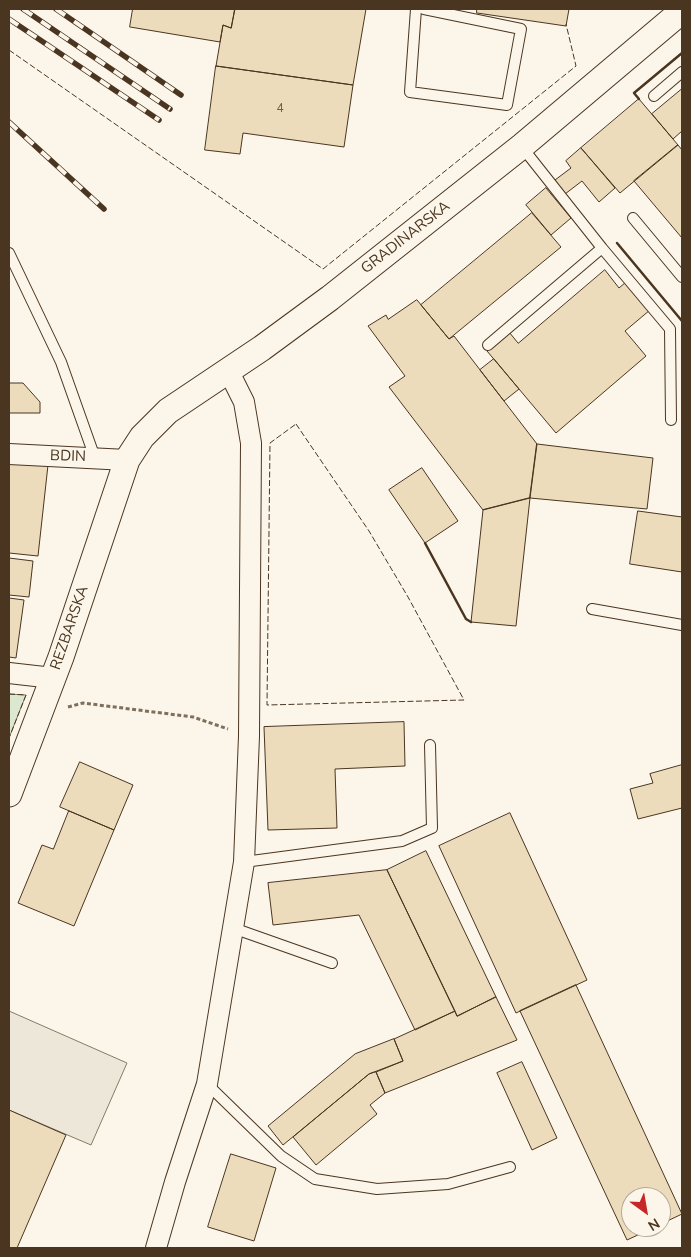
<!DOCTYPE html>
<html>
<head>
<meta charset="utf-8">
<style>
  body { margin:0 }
  #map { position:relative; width:691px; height:1257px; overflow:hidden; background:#fbf6e9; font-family:"Nunito Sans",sans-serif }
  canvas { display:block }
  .frame { position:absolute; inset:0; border:10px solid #4a3520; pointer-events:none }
  .north { position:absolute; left:621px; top:1187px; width:50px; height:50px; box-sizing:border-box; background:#fbf6e9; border:1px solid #b4a999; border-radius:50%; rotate:148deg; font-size:14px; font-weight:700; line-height:20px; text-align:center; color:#4a3520 }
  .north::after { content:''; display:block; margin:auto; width:18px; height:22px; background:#c62828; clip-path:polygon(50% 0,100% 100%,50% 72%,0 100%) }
</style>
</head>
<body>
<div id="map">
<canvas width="691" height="1257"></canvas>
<div class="frame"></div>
<div class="north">N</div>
</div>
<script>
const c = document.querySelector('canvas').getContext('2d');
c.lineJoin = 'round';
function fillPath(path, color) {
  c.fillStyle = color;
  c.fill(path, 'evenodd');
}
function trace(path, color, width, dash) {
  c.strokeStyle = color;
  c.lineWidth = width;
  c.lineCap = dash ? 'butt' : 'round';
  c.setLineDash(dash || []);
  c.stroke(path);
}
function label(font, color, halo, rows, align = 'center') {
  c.font = font + ' "Nunito Sans",sans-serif';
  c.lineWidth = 4;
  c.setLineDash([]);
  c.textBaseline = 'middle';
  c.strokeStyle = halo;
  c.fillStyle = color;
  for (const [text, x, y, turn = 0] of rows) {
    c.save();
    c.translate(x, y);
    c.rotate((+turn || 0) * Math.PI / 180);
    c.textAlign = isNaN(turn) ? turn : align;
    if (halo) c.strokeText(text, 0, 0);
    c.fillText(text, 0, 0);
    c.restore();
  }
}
const green = new Path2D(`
  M9 694 26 695 9 738Z`);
fillPath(green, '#dce7d0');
trace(green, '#887966', 1);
const parking = new Path2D(`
  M9 1011 127 1063 91 1145 9 1110Z`);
fillPath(parking, '#ede7d9');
trace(parking, '#887966', 1);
const building = new Path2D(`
  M133 9H235L231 28 223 25 220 42 130 27Z
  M235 9H366L353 85 216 66 223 25 231 28Z
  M477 9H569L566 26 477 13Z
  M216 66 353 85 344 147 243 133 240 154 205 150Z
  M682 89V131L673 139 652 114Z
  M639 99 678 145 620 193 581 148Z
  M678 145 682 150V238L634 181Z
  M581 148 615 188 599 202 582 181 565 194 555 180 571 168 566 161Z
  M546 188 571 218 551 235 526 205Z
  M532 213 561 247 449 339 421 305Z
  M605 270 619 288 626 282 650 310 625 331 646 356 556 433 487 351 509 332 518 343Z
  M417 300 449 339 454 336 537 444 530 498 483 510 389 387 405 376 368 326 386 315 388 319Z
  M494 359 519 389 504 401 480 370Z
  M9 383H23L40 402V413H9Z
  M537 444 653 458 647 509 530 498Z
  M9 461 48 465 38 556 9 553Z
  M422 468 458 521 425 543 389 490Z
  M530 498 516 626 471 622 483 510Z
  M638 511 682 517V572L630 564Z
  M9 558 33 561 29 597 9 595Z
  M9 598 24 600 16 658 9 657Z
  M404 722 405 766 335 769 337 828 268 830 264 727Z
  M80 762 133 785 114 830 60 807Z
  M682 765V808L638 819 630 789 653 783 650 774Z
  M69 811 114 830 74 926 18 903 42 845 53 849Z
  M510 813 587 980 516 1013 439 846Z
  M426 851 496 997 457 1016 387 870Z
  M387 870 455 1011 415 1030 359 915 273 925 268 883Z
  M576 985 682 1214 661 1224V1197H631V1227H655L627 1240 520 1011Z
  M496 997 517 1040 385 1093 376 1072 403 1061 394 1039 455 1011 457 1016Z
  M394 1039 403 1061 369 1074 283 1145 268 1126 355 1054Z
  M522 1062 557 1138 532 1150 497 1073Z
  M376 1072 385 1093 370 1105 377 1114 316 1165 293 1137 369 1074Z
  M9 1110 66 1135 17 1248H9Z
  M231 1154 276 1168 254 1241 208 1227Z`);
fillPath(building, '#ecdcbc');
trace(building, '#4a3520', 1);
const service = new Path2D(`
  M416 9 410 92 507 105 521 29 424 9
  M654 96 682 72
  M633 218 682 277
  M602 248 670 329 671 420
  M9 253 61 362 95 458
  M488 345 602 248 522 147
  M592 609 682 625
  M244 862 402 841 432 828 430 745
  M233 928 332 963
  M207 1084 281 1156 315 1179 377 1189 448 1184 510 1167`);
const minor = new Path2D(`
  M9 454 127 460
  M9 673 53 678
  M156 1248 175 1182 207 1084 244 862 249 736 251 443 244 402 228 370`);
const tertiary = new Path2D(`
  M9 794 61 657 127 460 142 437 168 411 262 348 330 298 522 146 682 11`);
trace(service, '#4a3520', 12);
trace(minor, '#4a3520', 22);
trace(tertiary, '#4a3520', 27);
trace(new Path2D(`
  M68 707 83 703 193 717 228 729`), '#7f6f5c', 3, [4, 2.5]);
trace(service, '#fbf6e9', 10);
trace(minor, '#fbf6e9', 20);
trace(tertiary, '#fbf6e9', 25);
const rail = new Path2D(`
  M23 9 170 109
  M56 9 181 95
  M9 19 159 120
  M9 122 104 209`);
trace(rail, '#4a3520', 5.5);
trace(rail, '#fbf6e9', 4, [11]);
trace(new Path2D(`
  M9 50 323 269 576 66 566 24
  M296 424 369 531 408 597 464 700 267 705 270 443Z
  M9 694 26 695 9 738`), '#4a3520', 1, [6, 2.5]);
trace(new Path2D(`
  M639 99 634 93 682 53
  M617 243 682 321
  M425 543 466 619 471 622`), '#4a3520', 2.5);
label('12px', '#725f47', null, [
  ["4",280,109]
]);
label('15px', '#4a3520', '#fbf6e9', [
  ["GRADINARSKA",406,238,-38],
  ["BDIN",68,457,2],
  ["REZBARSKA",70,628,-71]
]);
</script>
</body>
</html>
